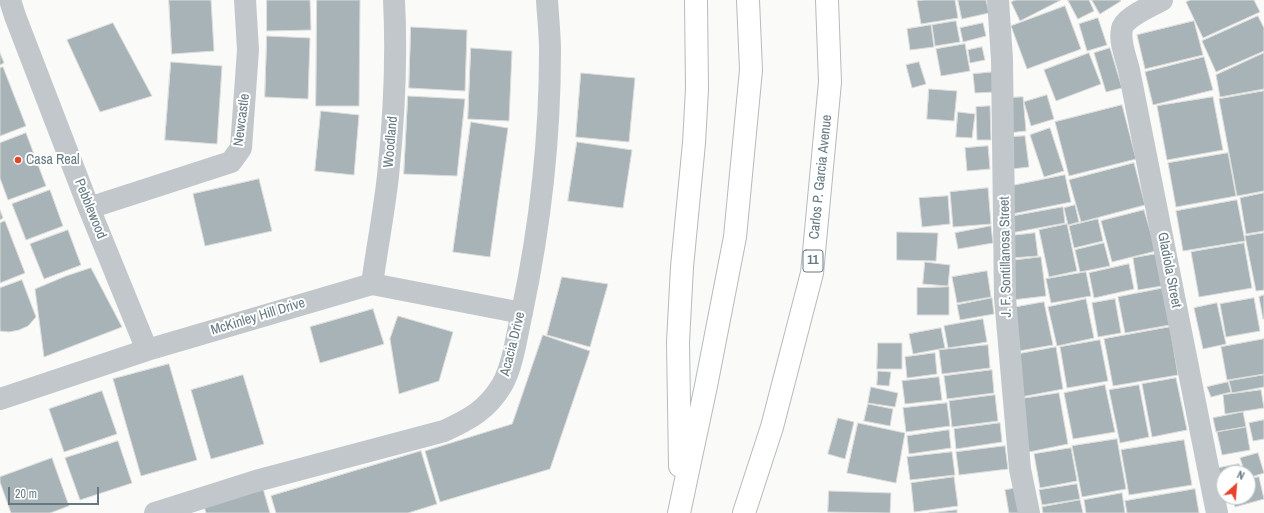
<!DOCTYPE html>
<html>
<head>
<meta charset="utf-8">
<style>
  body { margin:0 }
  #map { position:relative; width:1264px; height:513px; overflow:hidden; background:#fafaf8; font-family:"Archivo Narrow",sans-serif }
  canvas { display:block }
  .north { position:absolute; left:1216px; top:465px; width:40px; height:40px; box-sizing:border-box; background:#fff; border:1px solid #c1c9cd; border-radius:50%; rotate:26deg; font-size:11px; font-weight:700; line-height:16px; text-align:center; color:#657983 }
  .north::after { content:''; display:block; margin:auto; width:14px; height:18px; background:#e6422c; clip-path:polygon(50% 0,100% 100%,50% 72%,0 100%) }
  .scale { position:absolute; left:8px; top:487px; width:91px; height:18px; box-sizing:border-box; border:2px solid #657983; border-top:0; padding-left:5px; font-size:12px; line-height:14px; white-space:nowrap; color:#657983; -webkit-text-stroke:3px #fff; paint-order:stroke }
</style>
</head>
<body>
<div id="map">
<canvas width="1264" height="513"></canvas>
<div class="north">N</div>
<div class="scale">20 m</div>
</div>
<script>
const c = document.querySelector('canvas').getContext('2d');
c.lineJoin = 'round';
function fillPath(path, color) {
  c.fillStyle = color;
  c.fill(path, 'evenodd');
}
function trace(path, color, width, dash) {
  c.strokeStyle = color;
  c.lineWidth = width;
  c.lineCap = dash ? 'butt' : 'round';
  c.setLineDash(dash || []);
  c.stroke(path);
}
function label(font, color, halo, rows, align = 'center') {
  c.font = font + ' "Archivo Narrow",sans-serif';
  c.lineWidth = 4;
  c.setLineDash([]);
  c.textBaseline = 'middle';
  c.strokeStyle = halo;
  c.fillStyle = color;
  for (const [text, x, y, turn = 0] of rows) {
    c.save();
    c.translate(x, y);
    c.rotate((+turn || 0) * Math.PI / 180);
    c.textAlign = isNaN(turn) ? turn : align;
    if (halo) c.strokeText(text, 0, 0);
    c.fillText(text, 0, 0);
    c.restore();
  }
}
const building = new Path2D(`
  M169 0H211L214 51 172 54Z
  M267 0H310L311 30 267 31Z
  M317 0H360L359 106H316Z
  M925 0H955L958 18 921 24 917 1Z
  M958 0H986L989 13 962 19Z
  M1016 0H1061L1020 21 1011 2Z
  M1068 0H1089L1094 11 1078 19Z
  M1092 0H1120L1121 1 1100 14Z
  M1191 0H1254L1260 12 1203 38 1186 2Z
  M1065 6 1081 49 1027 69 1011 26Z
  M1258 16 1264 28V51L1216 72 1202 41Z
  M1098 18 1107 45 1087 51 1079 24Z
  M956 21 960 42 935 46 932 25Z
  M1194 21 1203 55 1145 69 1137 35Z
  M113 23 152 96 100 112 67 40Z
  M983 23 986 36 963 42 960 28Z
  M931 25 934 47 910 50 907 29Z
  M411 27 467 30 465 91 409 88Z
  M267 36 310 38 308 99 265 97Z
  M965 44 970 71 941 76 936 49Z
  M982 47 985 60 970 63 968 50Z
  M471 48 512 51 509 121 468 119Z
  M1110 48 1122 88 1106 92 1094 53Z
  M0 53 4 63 0 65Z
  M1089 53 1101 84 1056 101 1044 70Z
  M1264 53V89L1220 97 1216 75Z
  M1204 57 1213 90 1153 105 1145 72Z
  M171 62 222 66 217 144 165 140Z
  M919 62 926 84 912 88 906 65Z
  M3 67 26 126 0 136V68Z
  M994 72 996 92 975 93 973 74Z
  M581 73 635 78 629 142 576 137Z
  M929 89 957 91 954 121 927 119Z
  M1264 91V191L1237 196 1219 99Z
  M1047 95 1054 119 1031 126 1024 102Z
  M408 96 465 99 457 176 404 174Z
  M1023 97 1026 131 1008 133 1005 98Z
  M1213 97 1223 150 1167 160 1157 106Z
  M1122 105 1136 159 1069 176 1055 122Z
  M990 106 991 140H977L976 107Z
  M321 111 359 115 354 175 315 171Z
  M958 112 975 114 972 138 956 137Z
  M471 122 508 128 490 257 453 252Z
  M1050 128 1064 171 1044 177 1030 135Z
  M26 133 46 186 8 200 0 178V143Z
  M1025 136 1029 167 1012 169 1008 137Z
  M577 142 632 150 623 208 568 201Z
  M988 146 990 169 967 171 965 148Z
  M1228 153 1236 196 1176 207 1168 163Z
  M1134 163 1145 205 1081 222 1069 180Z
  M1065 175 1071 202 1012 214 1006 187Z
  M259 179 272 231 205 246 193 194Z
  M988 188 991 224 953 227 950 192Z
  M50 190 63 226 26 240 12 204Z
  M1264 193V231L1246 234 1240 198Z
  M948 196 950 224 922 227 919 198Z
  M1237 200 1245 241 1183 251 1176 211Z
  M1075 205 1079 222 1068 225 1064 208Z
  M1063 207 1065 223 1011 233 1008 217Z
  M0 210 3 218 0 220Z
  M1144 210 1156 251 1112 262 1101 221Z
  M1098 219 1103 241 1074 248 1069 226Z
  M5 221 25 273 0 283V223Z
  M1067 224 1077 271 1049 277 1039 230Z
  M991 226 993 243 958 249 955 233Z
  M68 230 81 265 44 279 30 244Z
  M897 232 938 233 936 261 897 260Z
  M1035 233 1038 256 1011 258 1009 236Z
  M1264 233V290L1256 291 1245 236Z
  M1104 243 1110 266 1080 272 1075 250Z
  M1244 243 1252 288 1199 297 1191 252Z
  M1156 254 1162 286 1138 290 1133 258Z
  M1041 257 1046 296 1012 300 1008 261Z
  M925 262 950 265 948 286 923 284Z
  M1129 264 1134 289 1094 298 1089 273Z
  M91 268 122 327 44 357 35 289 66 276Z
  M987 271 991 297 957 303 952 277Z
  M1086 272 1091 296 1051 303 1046 279Z
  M562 277 608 284 590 347 547 335Z
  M22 280 36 317 28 326 19 330 9 332 0 331V288Z
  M949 287V315H917V288Z
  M1164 288 1170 325 1125 333 1118 297Z
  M1264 295V319H1263L1259 297Z
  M992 298 994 314 960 320 957 305Z
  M1254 298 1260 331 1226 337 1220 304Z
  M1086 299 1094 338 1057 346 1048 307Z
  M1115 299 1121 333 1098 337 1092 303Z
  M1044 302 1053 345 1019 351 1011 308Z
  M1217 303 1226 344 1203 349 1194 308Z
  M373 309 384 344 320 363 310 327Z
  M398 316 453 332 439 381 399 394 390 339Z
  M983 319 987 342 948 348 944 326Z
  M1170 327 1178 375 1113 386 1104 339Z
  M941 328 945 348 913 354 909 334Z
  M543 335 590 351 550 469 440 502 425 451 512 424Z
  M1264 339V374L1227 380 1221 347Z
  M1100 340 1108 381 1067 388 1060 347Z
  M878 343H902V369H877Z
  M988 345 990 368 942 374 939 350Z
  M1056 347 1063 389 1021 397 1013 355Z
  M935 353 937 374 907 378 905 357Z
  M169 364 197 460 141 476 113 379Z
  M992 370 994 393 947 399 944 376Z
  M878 371 891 372 889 386 877 385Z
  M243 375 264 444 211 459 191 390Z
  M1264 375V387L1232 393 1229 381Z
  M939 377 942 400 905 404 902 381Z
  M1176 378 1187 430 1152 437 1142 384Z
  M1228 382 1231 392 1211 397 1207 387Z
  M1105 385 1115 432 1073 439 1064 393Z
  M1139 385 1149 437 1120 443 1109 390Z
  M871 387 898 393 895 407 868 403Z
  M1261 390 1264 408 1225 414 1223 395Z
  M102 391 117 434 64 452 49 409Z
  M1059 393 1068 444 1029 452 1020 399Z
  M995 395 998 421 952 427 949 401Z
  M947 403 950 426 906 432 903 408Z
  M868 404 893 409 890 426 864 421Z
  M1243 412 1246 427 1216 432 1213 418Z
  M838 418 854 422 845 459 828 454Z
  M1264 420V439L1253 441 1249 423Z
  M858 423 905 433 896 483 847 473Z
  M1000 423 1002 442 956 449 954 429Z
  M1246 427 1250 450 1222 455 1217 432Z
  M949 430 951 448 909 454 907 436Z
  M1117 439 1126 489 1082 497 1072 446Z
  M1184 440 1192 485 1129 495 1121 450Z
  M118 441 132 483 80 500 65 458Z
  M1005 446 1008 469 959 475 956 452Z
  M1071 448 1077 481 1040 488 1034 454Z
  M421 451 437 504 408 513H276L271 496Z
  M952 452 955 475 910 480 907 457Z
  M1258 453 1264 473 1248 478V473H1245L1240 458Z
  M52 458 69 506 50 513H11L0 482V477Z
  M1239 464 1241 473H1224V483H1220L1218 468Z
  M954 477 958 506 914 512 911 483Z
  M1259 477 1264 499 1235 507 1232 497H1248V479Z
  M1077 484 1080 499 1042 505 1039 490Z
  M262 485 270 513H206L203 503Z
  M1023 487 1026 513H1009L1005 490Z
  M1195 489 1199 513H1127L1125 501Z
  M829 491 891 493 890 513 828 512Z
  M1122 493 1125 513H1086L1084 500Z
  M1080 500 1083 513H1043L1042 507Z
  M957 510V513H929Z`);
fillPath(building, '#a8b3b7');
trace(building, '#dcdcda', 1);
const major = new Path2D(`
  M680 466 678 342 682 267 694 143 697 89 696 0
  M679 513 706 386 735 237 751 70 748 0
  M744 513 772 427 812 273 830 82 827 0`);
trace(major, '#b5bbbe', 24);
trace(new Path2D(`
  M10 0 15 16 89 208 147 350
  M998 0 1002 59 1005 298 1020 469 1029 513
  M1162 0C1152 6 1123 18 1122 29 1119 42 1126 57 1129 70L1217 513
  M89 208 231 162 241 148 248 50 245 0
  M372 284C377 248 384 212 388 176 394 118 397 58 394 0
  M0 399 147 350 372 284 522 313
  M155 513 256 481 444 431C470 419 487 410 502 385 513 366 517 334 522 312 540 227 550 139 550 51 550 34 548 17 547 0`), '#c1c7ca', 22);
trace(major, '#fff', 22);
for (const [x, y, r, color] of [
  [18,160,4,"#e6422c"]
]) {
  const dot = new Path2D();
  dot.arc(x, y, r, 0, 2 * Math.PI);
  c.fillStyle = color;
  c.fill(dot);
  trace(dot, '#fff', 1.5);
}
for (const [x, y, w] of [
  [813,261,20]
]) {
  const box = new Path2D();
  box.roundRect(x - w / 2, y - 11, w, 22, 3);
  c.fillStyle = '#fff';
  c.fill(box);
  trace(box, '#657983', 1);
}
label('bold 13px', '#657983', null, [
  ["11",813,261]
]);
label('14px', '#657983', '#fff', [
  ["Newcastle",242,120,-83],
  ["Woodland",391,142,-85],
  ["Carlos P. Garcia Avenue",821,177,-84],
  ["Pebblewood",90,209,68],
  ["J. F. Sontillanosa Street",1006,257,-91],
  ["Gladiola Street",1169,270,79],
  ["McKinley Hill Drive",258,317,-17],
  ["Acacia Drive",513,344,-76]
]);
label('14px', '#657983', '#fff', [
  ["Casa Real",26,160]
], 'left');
</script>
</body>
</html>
